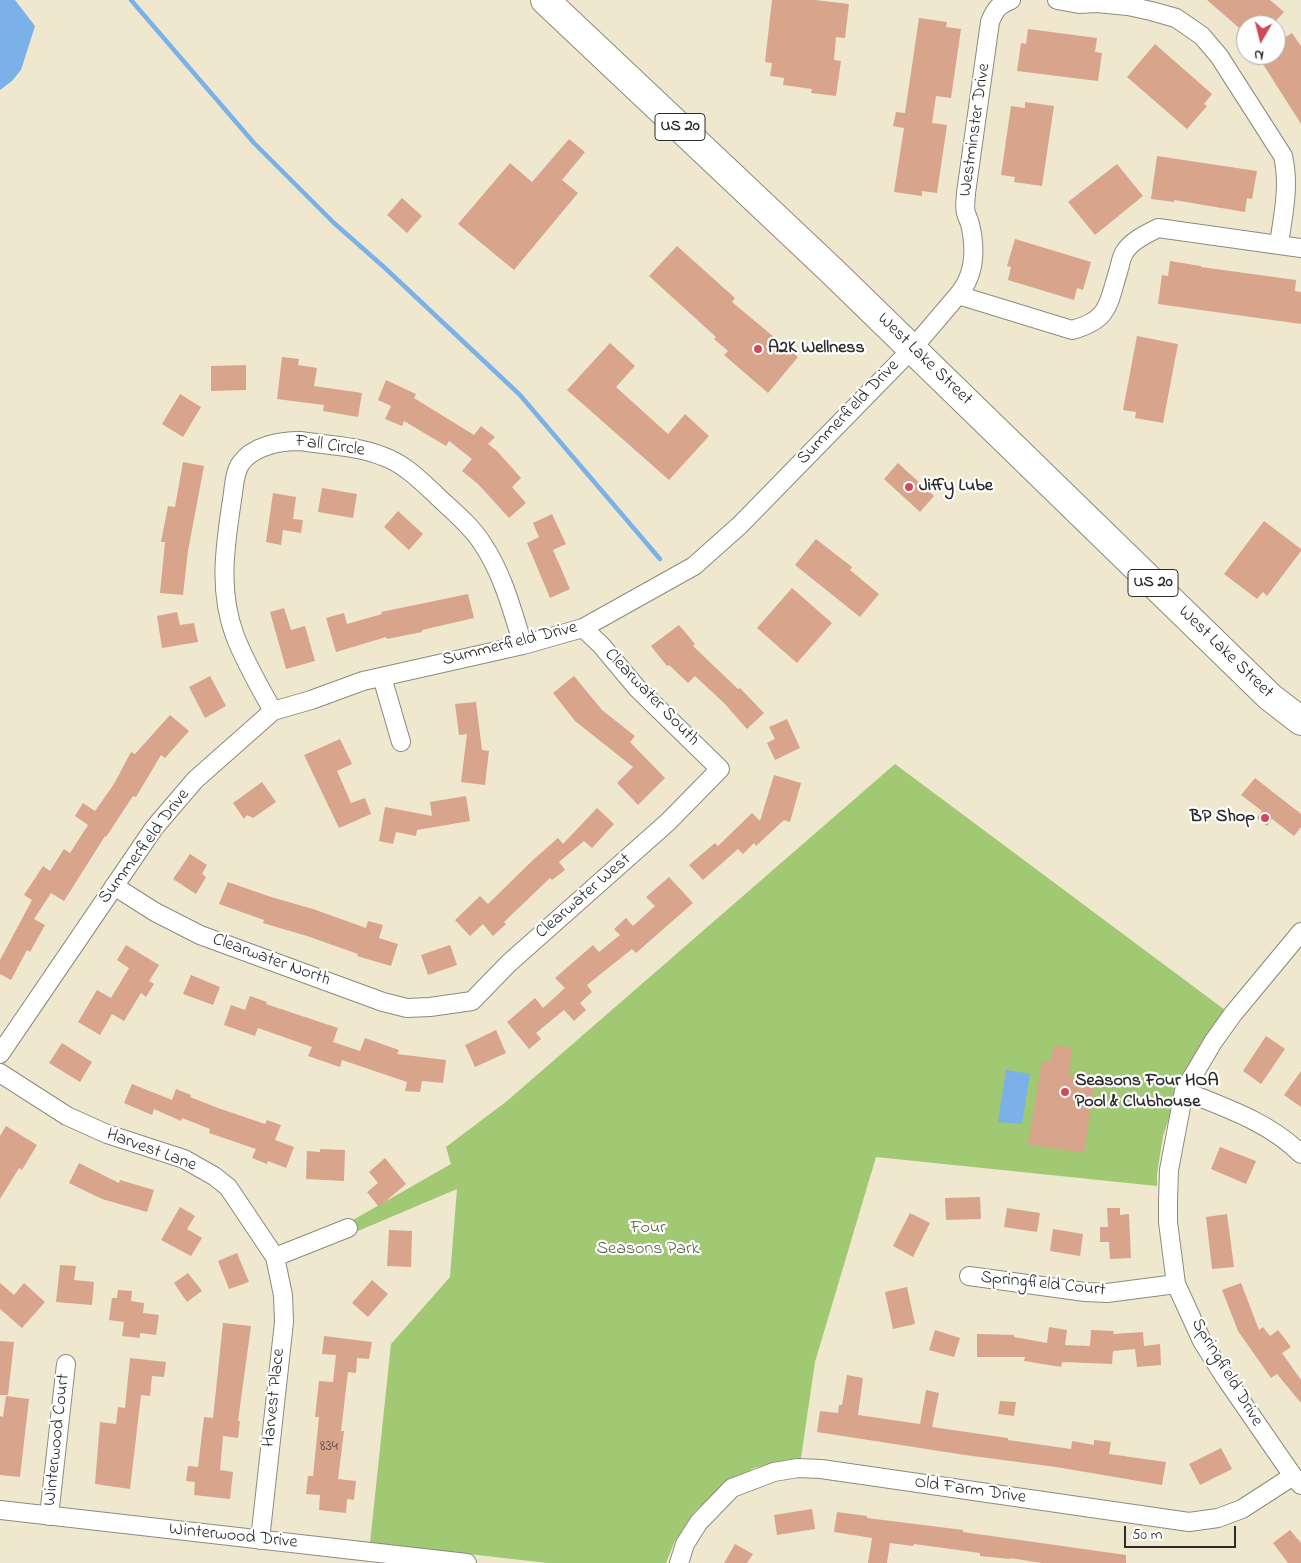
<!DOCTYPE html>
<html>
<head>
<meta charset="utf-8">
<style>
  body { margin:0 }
  #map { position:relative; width:1301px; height:1563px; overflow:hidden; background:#efe8cf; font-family:"Indie Flower",sans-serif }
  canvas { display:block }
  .north { position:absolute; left:1236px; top:15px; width:50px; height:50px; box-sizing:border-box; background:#fff; border:1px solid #aaa; border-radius:50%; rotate:188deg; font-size:14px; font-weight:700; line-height:20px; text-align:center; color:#2b2b2b }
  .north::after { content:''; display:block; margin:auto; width:18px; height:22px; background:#d1495b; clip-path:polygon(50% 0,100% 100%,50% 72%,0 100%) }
  .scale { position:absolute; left:1124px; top:1526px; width:112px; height:22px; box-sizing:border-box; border:2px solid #2b2b2b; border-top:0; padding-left:6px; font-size:15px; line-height:18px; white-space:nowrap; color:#2b2b2b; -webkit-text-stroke:4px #fff; paint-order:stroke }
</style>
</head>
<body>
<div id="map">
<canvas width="1301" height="1563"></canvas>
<div class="north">N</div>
<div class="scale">50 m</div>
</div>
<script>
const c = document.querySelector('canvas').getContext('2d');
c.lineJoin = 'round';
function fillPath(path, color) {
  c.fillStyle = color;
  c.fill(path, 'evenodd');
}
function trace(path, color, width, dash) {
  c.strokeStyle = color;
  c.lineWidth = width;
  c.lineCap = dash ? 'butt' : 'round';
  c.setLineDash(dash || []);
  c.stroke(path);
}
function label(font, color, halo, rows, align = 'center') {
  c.font = font + ' "Indie Flower",sans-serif';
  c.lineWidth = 4.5;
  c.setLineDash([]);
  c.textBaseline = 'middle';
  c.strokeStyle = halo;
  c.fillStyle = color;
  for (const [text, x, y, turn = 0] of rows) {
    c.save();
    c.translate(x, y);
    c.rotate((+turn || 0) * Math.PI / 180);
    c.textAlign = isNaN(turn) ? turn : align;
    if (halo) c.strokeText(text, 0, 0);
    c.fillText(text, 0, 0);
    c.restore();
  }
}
fillPath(new Path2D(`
  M895 764 1225 1010 1179 1088 1163 1136 1157 1174V1186L876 1157 815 1362 801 1458 754 1468 724 1485 694 1512 675 1541 666 1563H548L370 1543 391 1344 450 1277 457 1189 358 1231 353 1220 451 1164 446 1147 507 1101Z`), '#a1c873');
fillPath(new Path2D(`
  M0 0H15L35 26 21 70 12 81 0 90Z
  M1006 1070 1030 1074 1022 1124 998 1122Z`), '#79b1e8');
trace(new Path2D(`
  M131 0 254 143 334 223 385 268 520 395 660 559`), '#79b1e8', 4.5);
fillPath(new Path2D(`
  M772 0H815L849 4 845 38 836 37 834 60 841 61 836 96 811 93 812 89 783 85 784 78 770 76 772 63 765 62Z
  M1207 0H1270L1284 12 1272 25H1246V34Z
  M919 18 947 22 946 27 961 29 951 98 936 96 932 123 947 125 937 193 922 191V196L894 192 904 128 893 126 896 112 905 113Z
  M1028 29 1097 38 1095 52 1102 53 1098 81 1017 71 1021 43 1026 44Z
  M1292 33 1301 46V124L1261 61 1270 55H1276V43Z
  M1155 44 1212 94 1204 104 1207 106 1187 129 1127 77Z
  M1025 102 1054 106 1042 186 1014 182 1015 177 1001 175 1011 106 1025 108Z
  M569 139 585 152 562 180 578 193 514 270 458 224 510 163 532 182Z
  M1157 156 1257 171 1252 199 1247 198 1245 212 1174 200V202L1151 199Z
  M1117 164 1143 196 1095 235 1068 202Z
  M402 198 422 216 407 233 387 215Z
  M1015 239 1091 262 1083 290 1077 288 1074 300 1008 280 1011 267 1007 266Z
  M677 246 735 298 732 302 798 357 768 393 724 355 728 351 714 339 716 337 649 276Z
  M1170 261 1201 266V267L1296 280 1295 291 1301 292V324L1158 304 1162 275 1168 276Z
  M1137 336 1178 344 1163 423 1135 418 1136 412 1123 410Z
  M610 343 635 366 616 387 668 434 685 414 709 436 669 480 567 390Z
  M282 357 299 359 298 365 317 368 314 386 362 393 358 417 323 411 324 405 277 399Z
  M246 365V390L211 391V366Z
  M386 380 416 394 414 398 474 435 481 426 495 437 488 444 497 451 521 478 512 487 526 503 509 518 478 484 462 471 472 459 449 441 446 446 404 421 402 426 385 419 391 406 378 400Z
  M180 394 201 407 183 437 162 424Z
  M183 462 204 466 188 551 183 595 160 593 165 542H161L168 506 175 507Z
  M898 463 934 496 920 512 884 479Z
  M322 488 357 494 353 518 318 512Z
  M273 493 296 497 293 519 303 520 301 533 283 530 281 545 266 542Z
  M398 511 423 534 409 550 384 527Z
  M552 514 566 544 553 550 570 589 550 598 527 543 539 537 533 523Z
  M1264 521 1301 549V551L1267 596 1263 592 1257 599 1224 574Z
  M816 539 852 567 850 570 879 594 860 617 795 565Z
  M792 588 832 623 797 663 757 628Z
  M468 594 474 618 422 630V632L387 639 386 637 336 652 326 618 344 613 347 624 382 614 381 612Z
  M284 608 291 630 305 626 315 661 286 669 270 612Z
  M177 612 180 625 194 623 198 642 162 648 157 616Z
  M679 625 695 644 693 646 738 689 740 688 764 713 747 729 724 703 695 676 688 683 669 665 667 666 651 646Z
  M210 676 226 706 205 718 189 687Z
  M574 676 602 710 635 736 630 742 665 778 638 805 617 783 633 767 575 721 553 693Z
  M476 702 482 750 489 751 485 785 461 782 467 734 459 735 455 704Z
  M170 715 189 731 165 758 161 755 136 797 133 796 106 837 105 836 64 901 51 893 34 919 45 925 30 952 27 950 11 980 0 974V960L32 900 24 895 43 866 50 871 64 849 70 853 88 825 75 816 83 803 95 811 114 784 131 752 135 754Z
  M787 719 800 748 775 760 767 743 775 739 769 727Z
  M340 739 352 764 337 771 351 803 365 798 371 814 339 828 304 755Z
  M774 775 801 783 790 822 784 820 756 846 754 843 743 854 738 849 703 880 689 865 715 843 718 846 752 813 760 821Z
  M1255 778 1301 814V827L1294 836 1272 819 1267 826 1257 818 1262 811 1241 795Z
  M262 782 276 802 253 818 247 815 244 819 233 803Z
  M466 796 470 821 417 830 416 836 396 832 393 844 379 841 385 807 432 816 430 802Z
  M597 808 614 824 592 848 584 841 559 862 565 870 552 880 550 878 504 922 506 924 493 936 483 924 470 936 455 920 480 896 488 904 534 859 558 838 563 844Z
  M190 854 207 865 202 874 206 877 196 894 173 879Z
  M669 877 693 903 636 953 632 949 587 985 592 992 580 1003 586 1010 574 1021 564 1010 536 1033 541 1039 529 1049 507 1022 535 998 543 1008 565 988 555 978 593 945 599 952 620 935 614 929 626 918 633 926 655 906 646 897Z
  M228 882 271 897 313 909 366 928 368 921 383 925 379 938 398 944 391 966 357 956 358 954 307 936 263 923 264 920 219 904Z
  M126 945 159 965 149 981 154 984 146 997 141 993 124 1021 112 1014 100 1035 78 1022 97 990 111 998 129 968 117 960Z
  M450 945 457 965 428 975 421 955Z
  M191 975 220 987 213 1005 183 994Z
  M250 996 267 1002 266 1004 338 1028 333 1042 360 1051 365 1038 399 1050 397 1054 446 1060 443 1083 422 1081 420 1092 405 1091 407 1082 342 1060 340 1067 308 1056 312 1047 258 1028 255 1036 224 1025 231 1005 245 1010Z
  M496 1030 506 1053 475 1067 465 1045Z
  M1266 1036 1285 1049 1261 1084 1243 1071Z
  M62 1043 92 1062 80 1082 49 1063Z
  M1054 1045 1072 1048 1069 1076 1095 1079 1084 1153 1028 1144 1042 1061 1051 1062Z
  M1301 1071V1107L1284 1095Z
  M132 1084 172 1100 176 1089 191 1095 190 1097 218 1108 265 1124 267 1120 281 1125 275 1140 294 1147 286 1168 268 1161 267 1164 252 1158 256 1149 209 1133 210 1129 182 1118 181 1121 154 1109 152 1115 124 1103Z
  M6 1126 37 1145 22 1170 19 1168 0 1199V1136Z
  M1220 1147 1256 1161 1246 1184 1211 1169Z
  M320 1149 345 1150 344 1181 306 1179 307 1151 320 1152Z
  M385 1158 406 1184 379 1207 367 1192 378 1183 369 1172Z
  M79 1163 119 1183 120 1180 154 1190 147 1212 102 1199 69 1183Z
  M980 1197 981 1219 946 1220 945 1198Z
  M180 1207 195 1216 187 1229 202 1238 191 1256 161 1240Z
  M1007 1208 1040 1213 1037 1232 1004 1227Z
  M1107 1208H1120V1215L1129 1214 1131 1258 1110 1259 1109 1242H1100V1227H1108Z
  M910 1213 930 1223 913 1257 893 1246Z
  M1227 1214 1234 1267 1212 1269 1206 1217Z
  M1053 1229 1083 1234 1080 1256 1050 1251Z
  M389 1230 412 1231 411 1267 387 1266Z
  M237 1253 249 1282 229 1289 218 1261Z
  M60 1265 76 1266 74 1280 94 1282 92 1305 56 1302Z
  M188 1273 202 1291 187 1302 174 1283Z
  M372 1280 388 1294 368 1317 352 1303Z
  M0 1283 14 1295 24 1283 45 1302 22 1328 0 1309Z
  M1241 1283 1259 1330 1263 1327 1270 1336 1278 1330 1291 1347 1282 1353 1301 1380V1403L1277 1374 1271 1378 1238 1331 1222 1290Z
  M907 1287 915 1324 893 1329 885 1292Z
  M118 1290 132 1291 131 1301 144 1303 143 1313 159 1315 156 1335 140 1333V1338L122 1336 124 1322 109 1320 112 1298H117Z
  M223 1323 251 1326 238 1421H240L238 1438 223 1436 220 1470 233 1472 230 1499 194 1495 195 1482 186 1481 188 1466 198 1467 204 1417 213 1418Z
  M1049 1327 1067 1330 1065 1345 1090 1346 1091 1330 1114 1331 1113 1334 1143 1332 1144 1346 1160 1344 1161 1365 1137 1367 1135 1349 1113 1351 1112 1364 1062 1362 1061 1367 1024 1361 1025 1357H977V1334L1014 1335V1337L1047 1343Z
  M935 1330 960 1338 954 1357 929 1350Z
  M324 1336 372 1342 369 1359 357 1358 356 1373 348 1372 341 1431H344L338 1479 356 1481 354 1500 347 1499 346 1513 319 1510 320 1495 306 1494 308 1476H313L319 1417H315L319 1381 333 1382 336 1355 322 1354Z
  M0 1341 14 1342 8 1395H0Z
  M130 1358 166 1362 164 1377 152 1376 150 1396 141 1395 130 1489 95 1484 100 1422 116 1424 118 1407 125 1408Z
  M847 1375 863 1378 858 1415 920 1424 926 1390 939 1393 932 1427 1008 1438V1440L1071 1449 1072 1441 1094 1445V1440L1111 1442 1109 1454 1166 1462 1162 1485 1056 1467 965 1455 817 1432 820 1411 838 1413 839 1405H842Z
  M6 1396 29 1399 20 1477 0 1475V1416L3 1417Z
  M1000 1401 1016 1402 1014 1416 998 1414Z
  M1221 1448 1232 1469 1200 1485 1189 1464Z
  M812 1509 815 1529 777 1535 774 1515Z
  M837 1512 867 1516V1518L963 1530V1532L1126 1555V1563H1042L1010 1558V1559L980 1556V1553L914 1544 913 1546 890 1543 887 1563H868L872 1538 834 1532Z
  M1290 1530 1301 1543V1563H1288L1273 1543Z
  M735 1544 753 1554 747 1563H724Z`), '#d8a48c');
const street = new Path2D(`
  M1057 0 1079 4 1097 3 1128 6 1151 11 1176 18 1202 36 1219 56 1283 156C1290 186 1283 215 1279 244
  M958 295C975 275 976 249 970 224 969 220 967 217 966 213 964 207 966 199 966 193L990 22C995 9 999 5 1011 0
  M382 677 401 742
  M273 711C259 686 245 662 235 636 218 591 225 546 232 500 234 489 234 472 241 463 253 446 280 441 300 441 327 445 356 446 382 456 403 463 419 479 434 493 450 509 470 524 482 543 503 574 512 610 523 645
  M114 886 155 912 200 935 383 1002 407 1008 430 1007 472 1001 509 963 668 822 720 769 637 688 601 645 583 628
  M0 1054 154 828 195 780 273 711 311 700 363 681 523 645 583 628 694 566 740 525 912 349 958 295 1072 330C1109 320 1108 305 1118 272 1120 266 1121 258 1124 253 1131 241 1146 234 1158 228L1301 248
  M0 1073 67 1116 107 1134 184 1159 214 1176 228 1187 275 1257 283 1295 284 1322 260 1540
  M1184 1091C1226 1108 1269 1122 1301 1154
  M275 1257 348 1228
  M969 1276 1085 1292 1107 1293 1176 1284
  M1301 1485 1293 1476 1224 1376 1202 1341 1176 1284 1168 1222V1201L1169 1170 1184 1091 1213 1042 1233 1014 1301 932
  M0 1510 467 1563
  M49 1516 66 1364
  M679 1563 685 1544 699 1522 732 1488 774 1472 798 1468 821 1469 1189 1522 1218 1518 1242 1509 1293 1476`);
const primary = new Path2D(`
  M545 0 832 271 1270 697 1301 721`);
trace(street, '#8d8a7d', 20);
trace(primary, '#8d8a7d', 30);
trace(street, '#fff', 18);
trace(primary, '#fff', 28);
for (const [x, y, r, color] of [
  [758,349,5,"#d1495b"],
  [909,487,5,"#d1495b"],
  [1265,818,5,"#d1495b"],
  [1065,1092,5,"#d1495b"]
]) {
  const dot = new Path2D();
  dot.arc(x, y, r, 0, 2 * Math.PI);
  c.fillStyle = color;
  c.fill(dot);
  trace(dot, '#fff', 2);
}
label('15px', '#564943', null, [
  ["834",329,1448]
]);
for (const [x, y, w] of [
  [680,127,50],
  [1153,583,50]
]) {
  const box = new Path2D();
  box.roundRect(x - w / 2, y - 13.5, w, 27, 4);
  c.fillStyle = '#fff';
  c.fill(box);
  trace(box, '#2b2b2b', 1);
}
label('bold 16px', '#2b2b2b', null, [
  ["US 20",680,127],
  ["US 20",1153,583]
]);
label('18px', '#2b2b2b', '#fff', [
  ["Westminster Drive",976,130,-82],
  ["West Lake Street",924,360,44],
  ["Summerfield Drive",849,413,-46],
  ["Fall Circle",330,447,8],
  ["Summerfield Drive",510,645,-14],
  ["West Lake Street",1225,653,44],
  ["Clearwater South",651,698,46],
  ["Summerfield Drive",145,847,-53],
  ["Clearwater West",584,897,-41],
  ["Clearwater North",271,961,20],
  ["Harvest Lane",151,1151,20],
  ["Springfield Court",1043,1285,6],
  ["Springfield Drive",1226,1373,59],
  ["Harvest Place",275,1398,-84],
  ["Winterwood Court",58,1440,-84],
  ["Old Farm Drive",970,1491,8],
  ["Winterwood Drive",233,1537,6]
]);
label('bold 18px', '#2b2b2b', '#fff', [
  ["A2K Wellness",768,349],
  ["Jiffy Lube",919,487],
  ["BP Shop",1255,818,"right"],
  ["Seasons Four HOA",1075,1082],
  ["Pool & Clubhouse",1075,1103]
], 'left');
label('18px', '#546244', '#fff', [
  ["Four",648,1229],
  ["Seasons Park",648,1250]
]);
</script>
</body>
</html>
